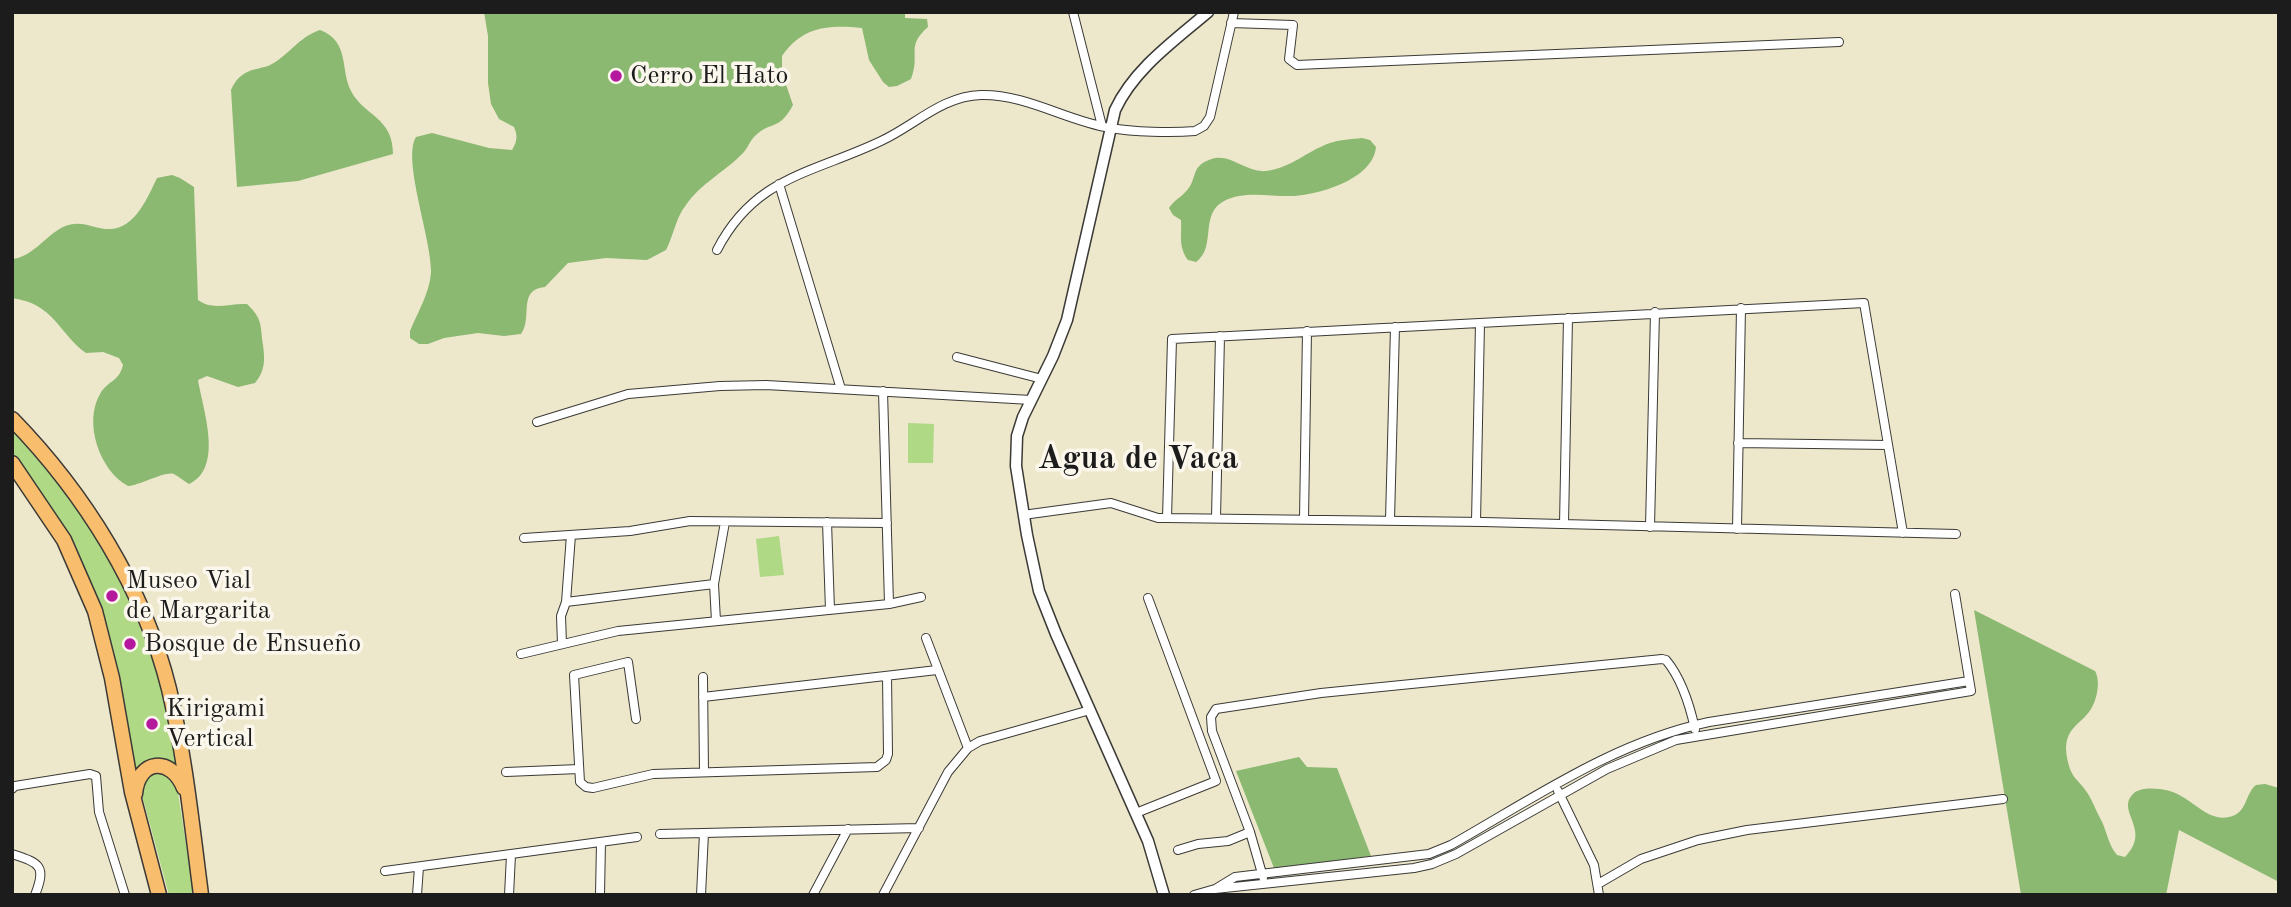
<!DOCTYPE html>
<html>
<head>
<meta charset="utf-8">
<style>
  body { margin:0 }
  #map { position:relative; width:2291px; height:907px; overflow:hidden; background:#ede7cb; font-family:"Old Standard TT",serif }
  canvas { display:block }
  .frame { position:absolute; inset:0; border:14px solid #1c1c1c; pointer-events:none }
</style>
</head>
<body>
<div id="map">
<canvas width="2291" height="907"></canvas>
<div class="frame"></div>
</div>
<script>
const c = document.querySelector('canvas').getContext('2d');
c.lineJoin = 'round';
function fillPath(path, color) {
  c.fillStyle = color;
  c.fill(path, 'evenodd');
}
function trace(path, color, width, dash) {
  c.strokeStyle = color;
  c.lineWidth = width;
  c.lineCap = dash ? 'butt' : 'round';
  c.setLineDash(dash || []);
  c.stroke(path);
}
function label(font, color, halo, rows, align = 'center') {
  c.font = font + ' "Old Standard TT",serif';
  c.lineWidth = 7;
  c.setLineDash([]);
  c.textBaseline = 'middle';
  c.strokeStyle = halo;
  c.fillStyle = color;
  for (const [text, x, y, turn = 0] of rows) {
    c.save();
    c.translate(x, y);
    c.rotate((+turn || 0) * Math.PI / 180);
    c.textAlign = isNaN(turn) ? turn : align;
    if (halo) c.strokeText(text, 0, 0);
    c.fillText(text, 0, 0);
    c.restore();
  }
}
fillPath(new Path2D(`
  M908 423 934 424 933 463H908Z
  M12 425 42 459 101 543 125 590 162 683 178 766 168 761 134 776 98 601 89 577 67 534 12 452Z
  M779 536 784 575 760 577 756 539Z
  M151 772 169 774 177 787 194 895H169L142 795V785Z`), '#afd985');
fillPath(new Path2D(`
  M484 12H905V18L927 19 928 27C905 47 921 53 911 79L897 86 889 87 883 82 869 60 862 28C829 25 803 26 782 56V73L793 105C779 131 771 121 756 135 750 140 748 148 743 153 726 171 700 184 686 205 675 219 674 235 666 250L647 260 606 258 568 263 545 287C517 289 533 318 521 334L504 336 478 333 444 338 428 344H419L410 338V331C418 312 431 290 431 270 431 237 402 159 416 137L432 133 489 148 512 150C517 142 518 136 514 127L499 119 491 104 488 83V36Z
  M320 30C350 41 340 70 351 91 364 116 393 117 393 154L298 181 237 187 231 90C234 84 236 80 241 76 249 69 259 69 268 66 288 57 298 37 320 30Z
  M1362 138 1370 140 1376 147C1373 179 1321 194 1294 196 1271 197 1245 190 1224 201 1199 214 1217 247 1196 262L1188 260C1178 246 1182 236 1181 220L1173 215 1169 208C1174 200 1182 197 1188 189 1197 178 1191 167 1209 160 1229 151 1245 173 1266 171 1291 168 1307 151 1330 143 1339 140 1352 139 1362 138Z
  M172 175 180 178 194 187 198 300C213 311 229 303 247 304 263 319 260 325 263 345 265 360 265 371 255 383L238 387 207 376 198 380C203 410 224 468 189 484 184 481 178 476 174 474 164 471 142 485 128 486 100 471 83 423 100 394 107 381 119 382 123 365L119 358 103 352 86 353C58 333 55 304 12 298V259C33 257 45 236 63 227 82 218 94 230 111 229 135 228 148 197 157 178Z
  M1974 610 2095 671C2101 681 2097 702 2089 712 2079 725 2067 728 2066 748 2066 755 2068 763 2070 769 2073 777 2078 781 2083 787 2090 795 2094 806 2099 816 2107 829 2107 843 2117 855L2125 857C2153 829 2114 811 2134 793 2144 785 2171 789 2181 796 2198 805 2213 825 2235 815 2247 809 2246 793 2256 785L2265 784 2279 788V882L2179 830 2166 895H2021Z
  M1299 757 1307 767 1337 768 1371 856 1274 868 1236 771Z`), '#8bb972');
const minor = new Path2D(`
  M1073 12 1102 126
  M1231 23 1293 25 1289 59 1297 65 1839 42
  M779 184 841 389
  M717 250C755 176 814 173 881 141 914 126 942 96 981 95 1026 94 1067 121 1110 128 1133 132 1172 133 1195 131L1204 126 1210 117 1234 12
  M957 357 1042 379
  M883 391 889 604
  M537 422 628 394 720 386 766 385 1031 400
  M1738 443 1888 445
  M1023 515 1111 503 1158 518H1167L1483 522 1956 534
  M1167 518 1172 339 1864 303 1903 533
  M1216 518 1220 336
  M1304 519 1307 331
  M1390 520 1395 327
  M827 522 830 610
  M1476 522 1480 323
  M1564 524 1568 318
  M1650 527 1655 312
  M1737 529 1741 308
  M524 538 630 531 690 521 887 523
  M566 602 714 584
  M716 621 714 584 725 522
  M926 638 968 748
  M562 644 561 616 566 602 571 535
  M521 654 618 631 889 604 921 597
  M703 677 704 772
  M703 697 937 670
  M636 719 628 662 574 675 580 782 586 787 593 788 653 774 877 767 886 760 888 754 887 676
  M506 772 579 769
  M12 789 15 786 90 774 96 776 99 812 125 895
  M1558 791 1594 865 1599 895
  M1136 813 1216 781 1148 598
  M660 834 919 828
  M1178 850 1198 844 1228 841 1250 832
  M12 854C39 863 47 865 35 895
  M385 871 637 837
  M1263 877 1250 832 1212 731 1211 717 1216 709 1321 693 1662 659 1666 660C1681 678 1690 706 1695 729
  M1598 884 1641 859 1698 840 1747 830 2003 799
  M1217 888 1235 877 1429 854 1451 845C1534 798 1614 742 1709 722L1969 681
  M417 895 419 867
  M509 895 511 855
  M600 895 601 842
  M701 895 704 833
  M813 895 848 829
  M883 895 948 772 968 748 980 741 1090 710
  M1194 895 1215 889 1414 868 1432 864 1456 854 1607 769 1676 740 1971 691 1955 594`);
const tertiary = new Path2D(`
  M1164 895 1148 841 1056 634 1039 591 1027 535 1016 466 1017 436 1023 417 1053 356 1067 320 1115 110C1134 69 1174 41 1208 12`);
const primary = new Path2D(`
  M12 419C84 493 144 588 169 689 185 756 192 826 201 895
  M12 463 64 540 95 611 112 678 132 792 159 895
  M135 794C138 759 171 756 184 788`);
trace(minor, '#3b3a36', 10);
trace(tertiary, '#3b3a36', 13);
trace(primary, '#3b3a36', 17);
trace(minor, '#fff', 8);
trace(tertiary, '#fff', 10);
trace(primary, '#f9be6d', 14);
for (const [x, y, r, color] of [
  [616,76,7,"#b5179e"],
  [112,596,7,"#b5179e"],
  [130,644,7,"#b5179e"],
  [152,724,7,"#b5179e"]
]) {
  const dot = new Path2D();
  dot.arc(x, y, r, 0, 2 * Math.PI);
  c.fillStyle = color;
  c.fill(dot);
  trace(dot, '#fbf7ec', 2.5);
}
label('26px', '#1c1c1c', '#fbf7ec', [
  ["Cerro El Hato",630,76],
  ["Museo Vial",126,581],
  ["de Margarita",126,611],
  ["Bosque de Ensueño",144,644],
  ["Kirigami",166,709],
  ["Vertical",166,739]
], 'left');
label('bold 33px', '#1c1c1c', '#fbf7ec', [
  ["Agua de Vaca",1138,459]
]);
</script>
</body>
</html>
